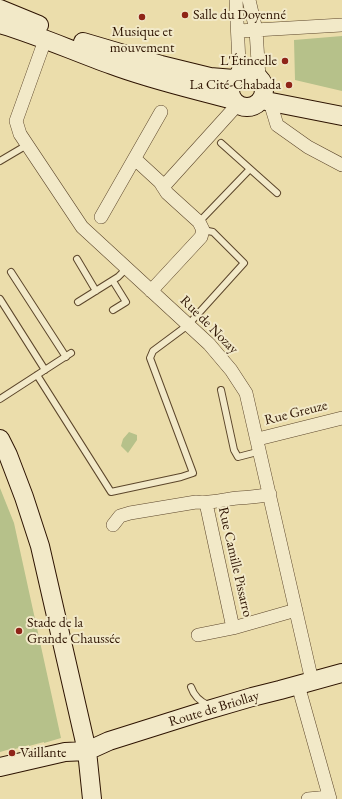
<!DOCTYPE html>
<html>
<head>
<meta charset="utf-8">
<style>
  body { margin:0 }
  canvas { display:block; background:#ebddab }
</style>
</head>
<body>
<canvas width="342" height="799"></canvas>
<script>
const c = document.querySelector('canvas').getContext('2d');
c.lineJoin = 'round';
function fillPath(path, color) {
  c.fillStyle = color;
  c.fill(path, 'evenodd');
}
function trace(path, color, width, dash) {
  c.strokeStyle = color;
  c.lineWidth = width;
  c.lineCap = dash ? 'butt' : 'round';
  c.setLineDash(dash || []);
  c.stroke(path);
}
function label(font, color, halo, rows, align = 'center') {
  c.font = font + ' "EB Garamond",serif';
  c.lineWidth = 4;
  c.setLineDash([]);
  c.textBaseline = 'middle';
  c.strokeStyle = halo;
  c.fillStyle = color;
  for (const [text, x, y, turn = 0] of rows) {
    c.save();
    c.translate(x, y);
    c.rotate((+turn || 0) * Math.PI / 180);
    c.textAlign = isNaN(turn) ? turn : align;
    if (halo) c.strokeText(text, 0, 0);
    c.fillText(text, 0, 0);
    c.restore();
  }
}
fillPath(new Path2D(`
  M342 36V91L295 80 294 40Z
  M129 432 137 435V440L128 453 121 446 123 439Z
  M0 488 14 523 61 738 44 743V742L29 746V745L15 749 14 748 0 752Z`), '#b6c18a');
const lane = new Path2D(`
  M221 143 277 193
  M0 161 27 145
  M199 222 250 169
  M77 259 96 291
  M11 272 66 357
  M113 281 126 302 113 310
  M0 299 45 370
  M78 302 118 277 127 268
  M37 375 111 492 181 477 193 473 150 358 153 351 188 325 244 263 213 232 203 230
  M221 390 234 450 238 457 261 451
  M0 399 71 353
  M191 687C194 696 199 701 208 705`);
const street = new Path2D(`
  M236 0 239 63 238 76
  M249 0 256 30 259 78
  M238 31 342 25
  M45 40 16 121 20 134 82 227 209 344 231 370 246 393 312 681
  M270 102 277 125 308 147 342 165
  M135 159 160 182 167 193 199 222 203 230 201 237 151 291
  M163 187 238 104
  M101 217 161 112
  M258 439 342 418
  M206 503 233 628 296 610
  M113 525 120 516 130 513 196 502C211 504 224 499 238 498 249 497 259 497 270 494
  M198 635 233 628
  M298 685 330 799
  M308 799 329 797`);
const secondary = new Path2D(`
  M0 9 39 25
  M0 24C38 35 75 52 112 65 152 80 193 89 233 100
  M83 42 161 65 210 77 234 79
  M230 90a17 17 0 1 1 34 0a17 17 0 1 1-34 0Z
  M261 100 342 116
  M0 439 8 455 24 497 40 546 87 751 92 799
  M0 767 65 752 87 751 109 741 201 712 252 697 280 690 342 673`);
trace(lane, '#5c462b', 8);
trace(street, '#5c462b', 14);
trace(secondary, '#2d1300', 20);
trace(lane, '#f2e9c8', 6);
trace(street, '#f2e9c8', 13);
trace(secondary, '#f2e9c8', 18);
for (const [x, y, r, color] of [
  [185,15,4,"#8f2418"],
  [142,17,4,"#8f2418"],
  [285,61,4,"#8f2418"],
  [289,85,4,"#8f2418"],
  [19,631,4,"#8f2418"],
  [12,753,4,"#8f2418"]
]) {
  const dot = new Path2D();
  dot.arc(x, y, r, 0, 2 * Math.PI);
  c.fillStyle = color;
  c.fill(dot);
  trace(dot, '#f2e9c8', 1.5);
}
label('14px', '#2d1300', '#f2e9c8', [
  ["Salle du Doyenné",193,15],
  ["Musique et",142,32,"center"],
  ["mouvement",142,48,"center"],
  ["L'Étincelle",277,61,"right"],
  ["La Cité-Chabada",281,85,"right"],
  ["Stade de la",27,623],
  ["Grande Chaussée",27,639],
  ["Vaillante",20,753]
], 'left');
label('14px', '#2d1300', '#f2e9c8', [
  ["Rue de Nozay",209,325,45],
  ["Rue Greuze",296,413,-14],
  ["Rue Camille Pissarro",235,562,77],
  ["Route de Briollay",214,709,-17]
]);
</script>
</body>
</html>
